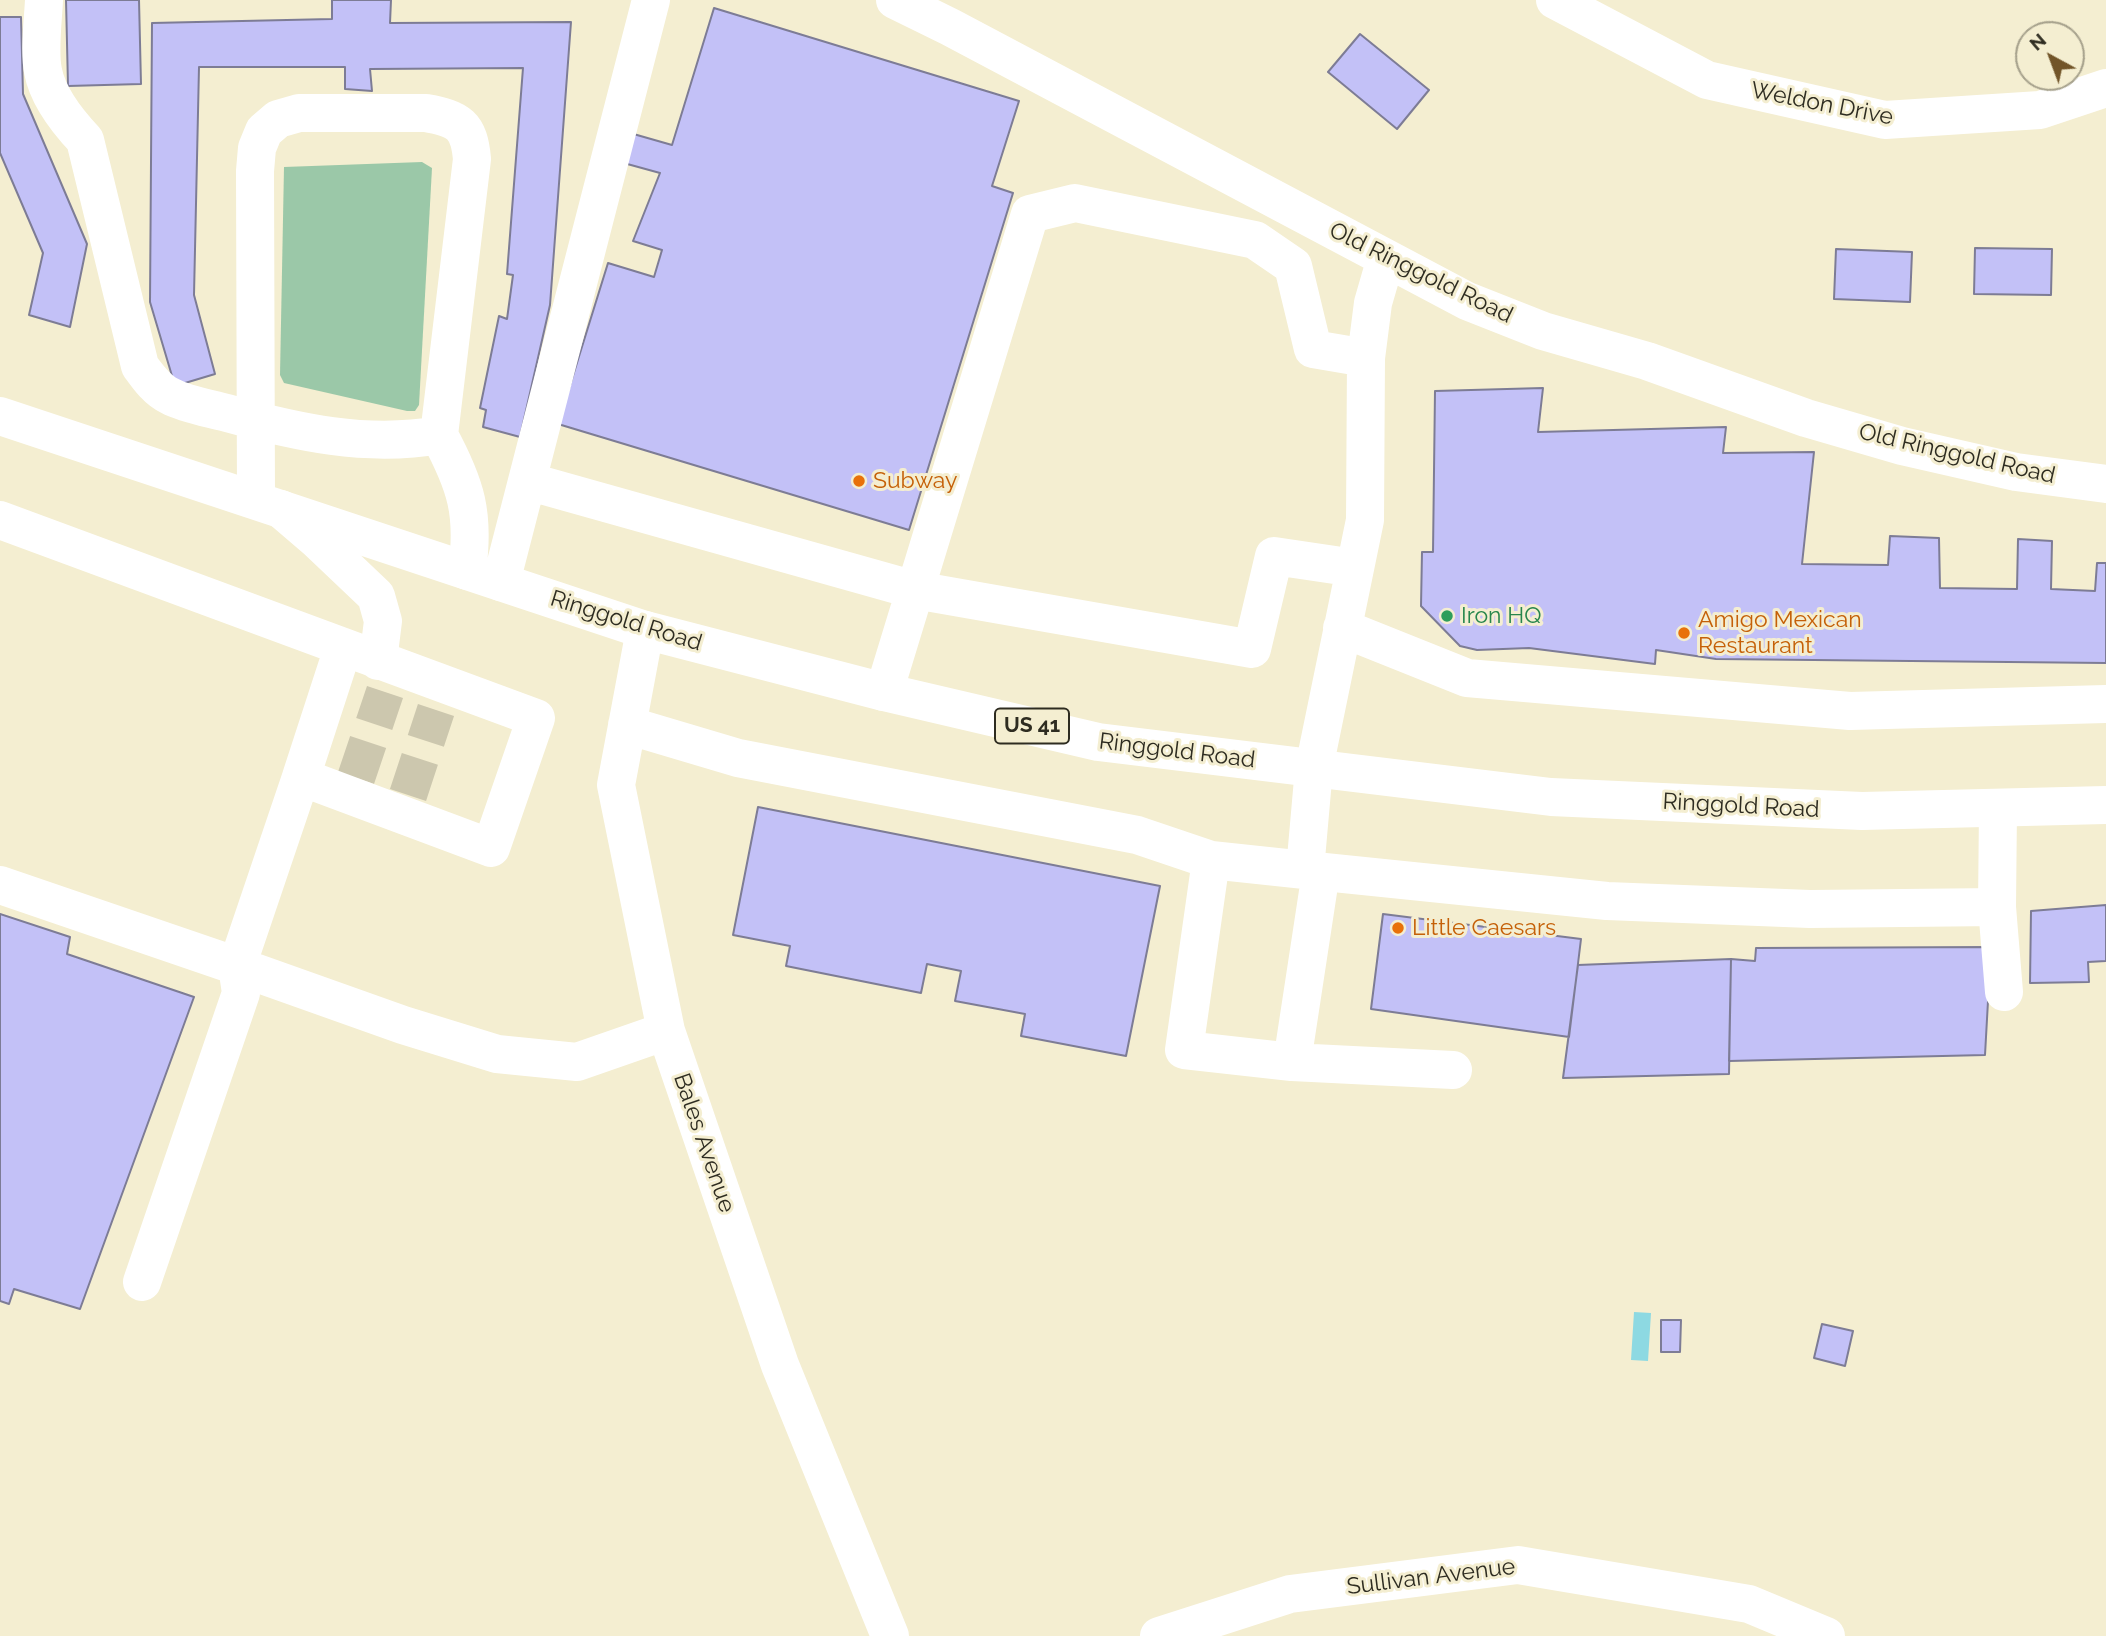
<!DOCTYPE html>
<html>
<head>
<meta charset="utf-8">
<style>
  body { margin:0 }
  #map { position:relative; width:2106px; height:1636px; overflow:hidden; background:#f4eed1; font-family:Raleway,sans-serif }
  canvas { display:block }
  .north { position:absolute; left:2015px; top:21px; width:70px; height:70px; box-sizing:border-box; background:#f4eed1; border:2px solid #a5a08b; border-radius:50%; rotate:319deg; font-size:19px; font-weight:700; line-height:28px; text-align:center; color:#2e2c21 }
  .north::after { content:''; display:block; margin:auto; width:24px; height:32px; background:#725529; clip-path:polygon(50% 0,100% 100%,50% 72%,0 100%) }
</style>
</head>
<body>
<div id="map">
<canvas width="2106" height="1636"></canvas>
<div class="north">N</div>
</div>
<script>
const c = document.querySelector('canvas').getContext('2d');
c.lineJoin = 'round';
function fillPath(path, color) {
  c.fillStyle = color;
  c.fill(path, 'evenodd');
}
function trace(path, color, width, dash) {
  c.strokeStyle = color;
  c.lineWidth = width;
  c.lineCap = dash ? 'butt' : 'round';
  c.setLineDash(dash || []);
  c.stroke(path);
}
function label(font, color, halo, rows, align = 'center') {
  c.font = font + ' Raleway,sans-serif';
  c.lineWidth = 6;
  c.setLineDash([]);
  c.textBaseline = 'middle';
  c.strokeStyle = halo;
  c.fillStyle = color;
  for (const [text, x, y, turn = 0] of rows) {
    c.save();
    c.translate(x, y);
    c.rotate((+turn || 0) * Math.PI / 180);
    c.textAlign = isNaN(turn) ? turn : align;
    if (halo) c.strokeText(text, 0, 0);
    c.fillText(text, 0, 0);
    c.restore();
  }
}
fillPath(new Path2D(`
  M422 162 432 168 419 405 415 411H407L284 383 280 375 284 167Z`), '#9bc8a8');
fillPath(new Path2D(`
  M1634 1312 1651 1313 1648 1361 1631 1360Z`), '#8dd9e2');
const building = new Path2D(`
  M66 0H139L141 84 68 86Z
  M332 0H391L390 23 571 22 550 305 520 437 483 427 486 410 480 408 499 316 507 319 513 275 507 274 523 68 370 69 372 91 345 89V67H199L194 295 215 374 175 386 150 302 152 23 332 19Z
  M714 8 1019 101 992 186 1013 193 909 530 558 424 608 263 654 277 662 250 633 241 660 173 620 162 630 133 672 145Z
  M0 17H21L23 94 87 244 70 327 29 315 43 253 0 153Z
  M1360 34 1429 90 1397 129 1328 72Z
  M1975 248 2052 249 2051 295 1974 294Z
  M1836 249 1912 252 1910 302 1834 299Z
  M1543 388 1538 432 1726 427 1723 453 1814 452 1802 564 1888 565 1890 536 1939 538 1940 588 2017 589 2018 539 2052 541 2051 589 2095 591 2097 563H2106V663L1716 659 1656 650 1655 664 1529 648 1477 650 1460 646 1421 606 1422 552H1433L1435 391Z
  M758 807 1160 886 1126 1056 1021 1036 1025 1014 955 1001 961 971 927 964 921 993 786 966 790 946 733 935Z
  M2106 905V961L2088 962 2089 982 2030 983 2031 911Z
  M0 914 70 937 67 954 194 997 80 1309 14 1289 9 1304 0 1301Z
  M1383 914 1581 939 1569 1037 1371 1009Z
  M1991 947 1985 1055 1729 1061 1731 959 1755 961 1756 948Z
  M1731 959 1729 1074 1563 1078 1578 965Z
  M1661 1320H1681L1680 1352H1661Z
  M1822 1324 1853 1331 1845 1366 1814 1358Z`);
fillPath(building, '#c3c1f7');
trace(building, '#7d7c95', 2);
trace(new Path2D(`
  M356 778 385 692
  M408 795 436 710`), '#ccc7ae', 38, [38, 19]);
trace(new Path2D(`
  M44 0C43 21 39 51 43 71 48 97 67 121 85 140L140 366C148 377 157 390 170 396 187 405 209 408 227 413 296 432 367 448 439 435
  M895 0 950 27 1467 301 1543 331 1647 361 1806 418 1902 446 2016 472 2106 484
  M1555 0 1707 80 1885 120 2040 110 2106 88
  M1386 258 1373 303 1366 358 1365 520 1314 768 1305 870 1607 901 1810 909 1997 907 1998 808
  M527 481 915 590 1252 649 1274 556 1355 568
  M256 500 255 171 257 148 264 131 278 119 299 113H426C459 119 469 125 472 159L439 435C466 485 475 514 467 571
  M281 509 316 539 376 596 383 621 378 661
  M0 520 536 718 491 848 301 777 237 966 0 885
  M501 582 651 0
  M1342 628 1467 678 1850 711 2106 704
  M645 630 616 785 666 1031 780 1365 890 1636
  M884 692 1030 214 1075 203 1255 240 1293 266 1313 349 1366 358
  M627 725 738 758 1137 835 1211 860
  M301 777 343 648
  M1305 870 1211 860 1184 1050 1292 1062 1321 872
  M1997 907 2004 992
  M1292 1062 1453 1070
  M142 1282 241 993 237 966 403 1025 497 1054 577 1062 666 1031
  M1159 1636 1290 1594 1518 1565 1749 1604 1826 1636`), '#fff', 38);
trace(new Path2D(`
  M0 416 645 630 884 692 1098 742 1551 797 1862 811 2106 805`), '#fff', 38);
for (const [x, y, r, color] of [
  [859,481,7,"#e8710a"],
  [1447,616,7,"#2e9e5b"],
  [1684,633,7,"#e8710a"],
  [1398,928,7,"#e8710a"]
]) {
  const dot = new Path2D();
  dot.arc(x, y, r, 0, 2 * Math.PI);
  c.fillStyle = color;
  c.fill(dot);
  trace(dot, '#f4eed1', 2.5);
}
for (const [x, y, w] of [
  [1032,726,74]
]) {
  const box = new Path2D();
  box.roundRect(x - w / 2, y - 17.5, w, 35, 5);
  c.fillStyle = '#f4eed1';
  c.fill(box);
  trace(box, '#2e2c21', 2);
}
label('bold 21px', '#2e2c21', null, [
  ["US 41",1032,726]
]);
label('23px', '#2e2c21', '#f4eed1', [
  ["Weldon Drive",1822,104,11],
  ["Old Ringgold Road",1421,273,26],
  ["Old Ringgold Road",1957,454,13],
  ["Ringgold Road",626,621,17],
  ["Ringgold Road",1177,751,7],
  ["Ringgold Road",1741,806,3],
  ["Bales Avenue",704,1143,71],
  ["Sullivan Avenue",1431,1577,-7]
]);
label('23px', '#c56008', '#f4eed1', [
  ["Subway",873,481],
  ["Amigo Mexican",1698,620],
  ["Restaurant",1698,646],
  ["Little Caesars",1412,928]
], 'left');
label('23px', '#27864d', '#f4eed1', [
  ["Iron HQ",1461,616]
], 'left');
</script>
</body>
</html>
